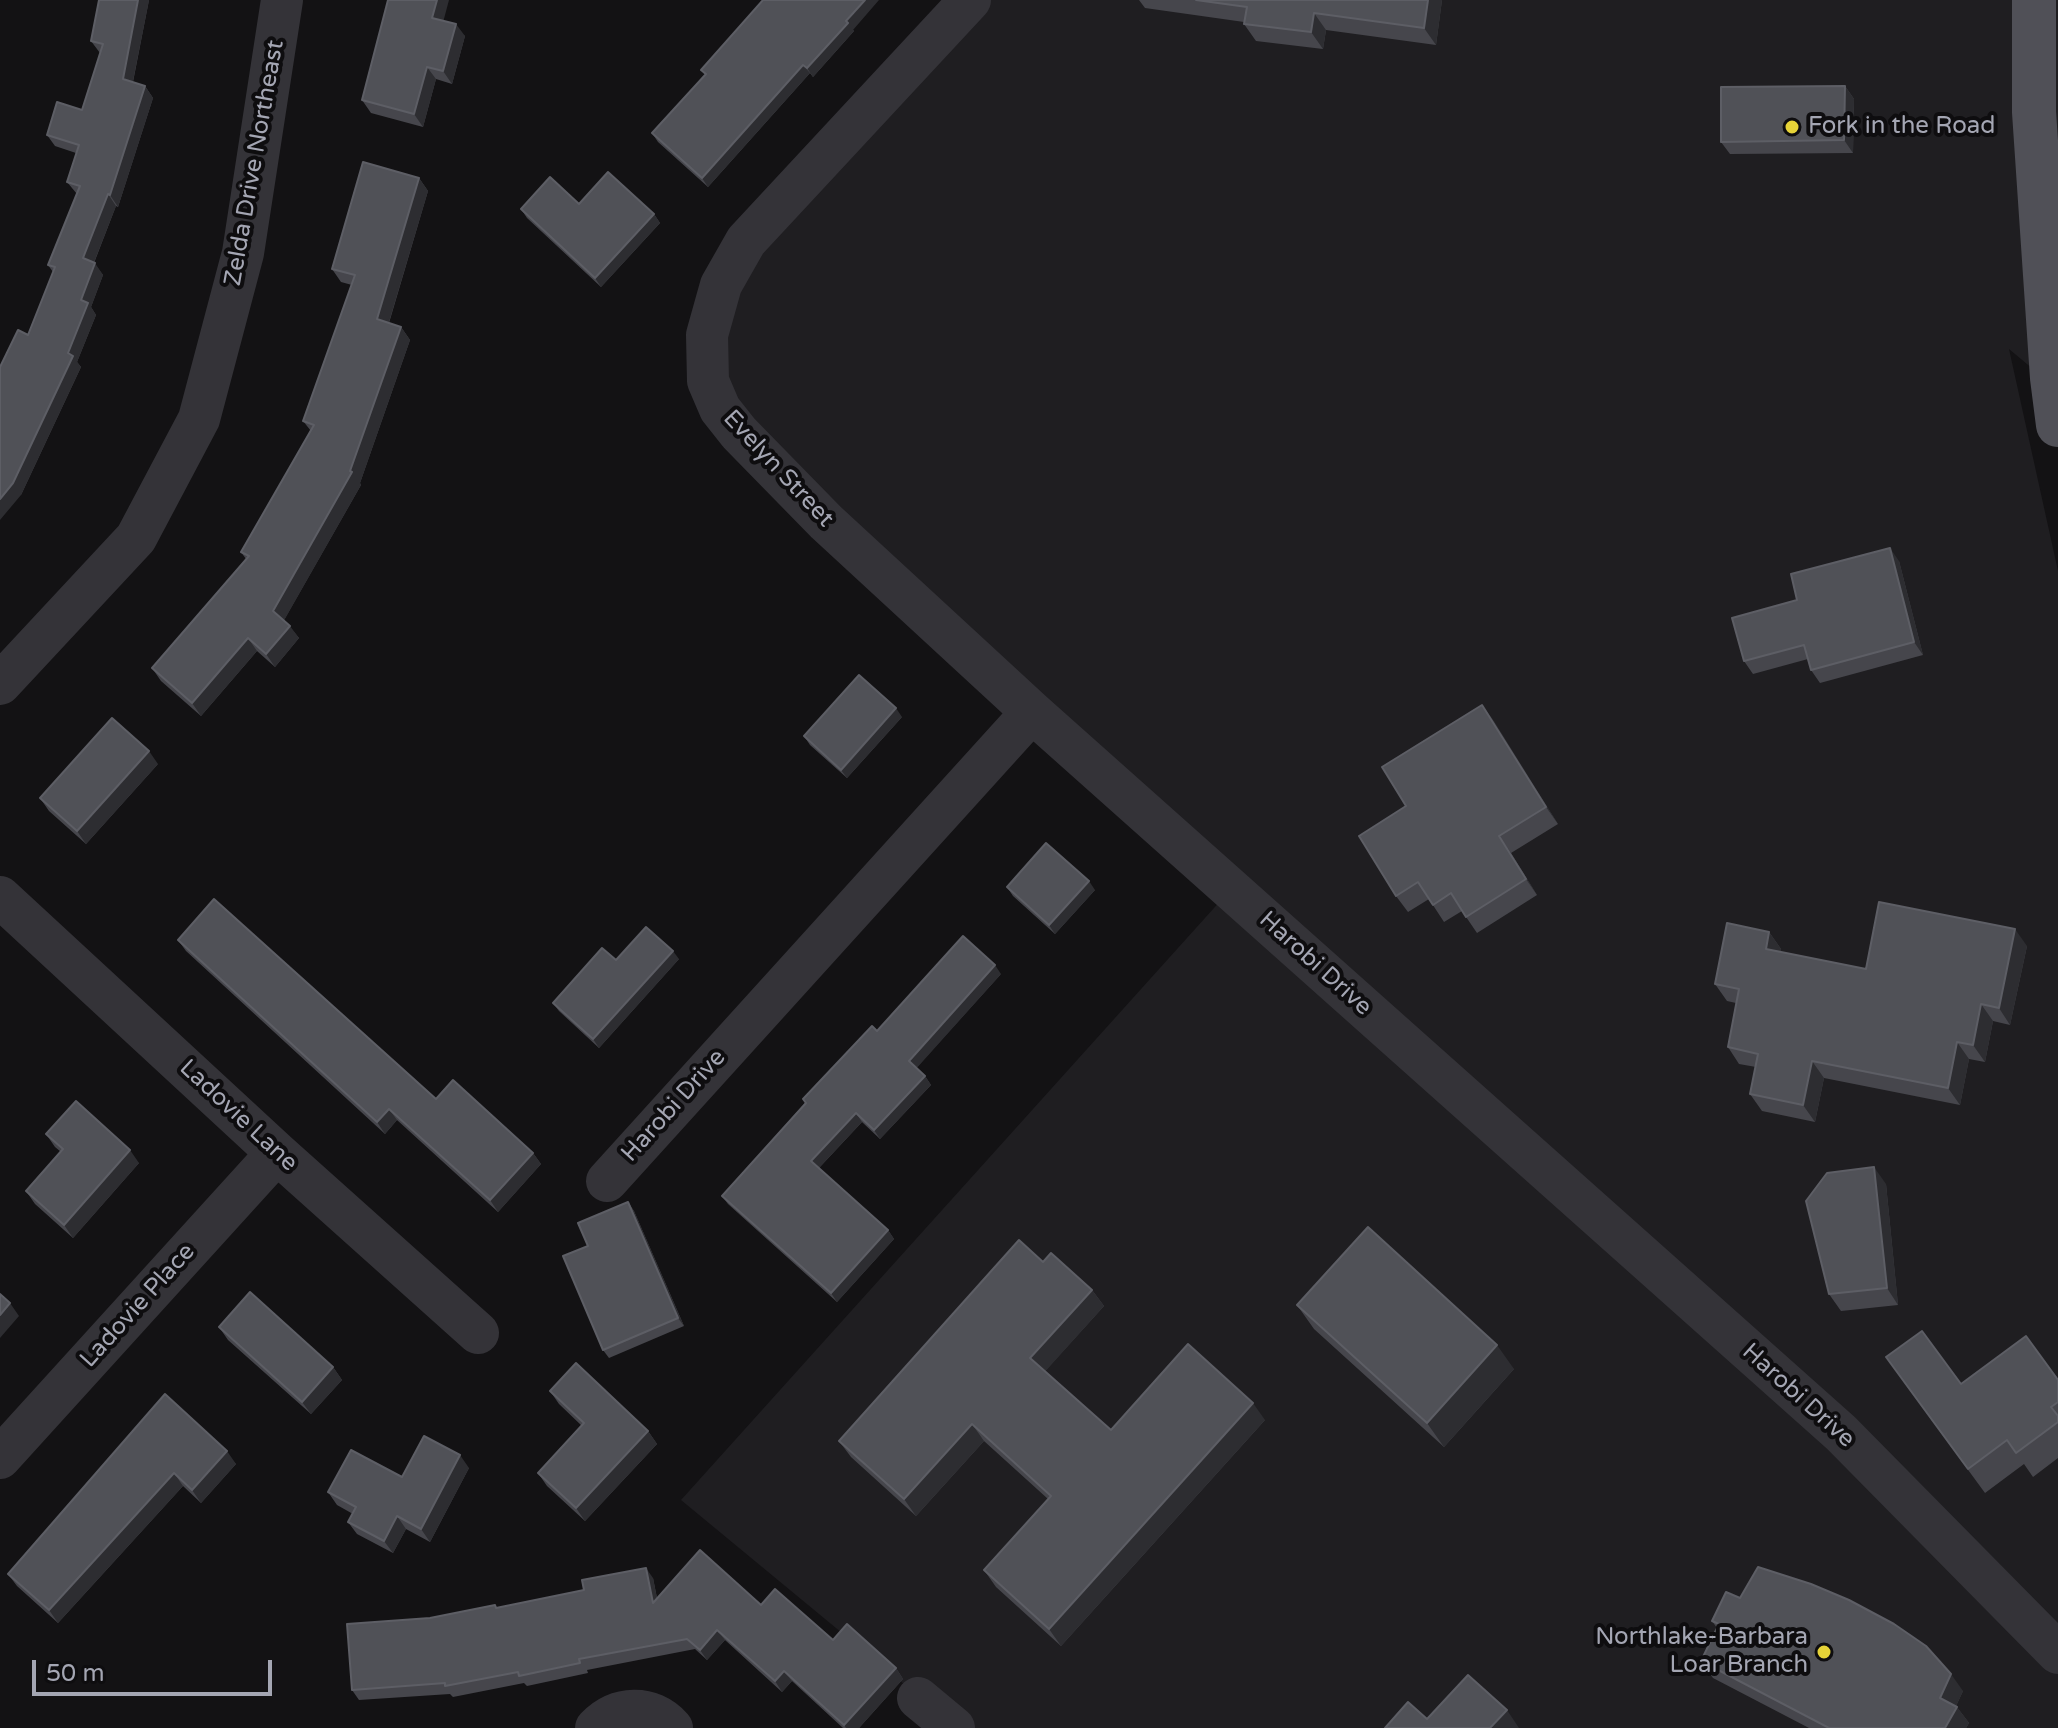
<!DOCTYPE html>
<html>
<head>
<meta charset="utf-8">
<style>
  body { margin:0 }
  #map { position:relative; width:2058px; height:1728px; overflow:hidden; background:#131214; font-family:"Varela Round",sans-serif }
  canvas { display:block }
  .scale { position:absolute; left:32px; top:1660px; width:240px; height:36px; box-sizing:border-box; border:4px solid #a4a6b3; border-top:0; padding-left:10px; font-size:24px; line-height:28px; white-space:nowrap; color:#a4a6b3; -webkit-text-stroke:6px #0e0d0f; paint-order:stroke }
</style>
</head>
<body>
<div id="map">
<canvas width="2058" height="1728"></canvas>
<div class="scale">50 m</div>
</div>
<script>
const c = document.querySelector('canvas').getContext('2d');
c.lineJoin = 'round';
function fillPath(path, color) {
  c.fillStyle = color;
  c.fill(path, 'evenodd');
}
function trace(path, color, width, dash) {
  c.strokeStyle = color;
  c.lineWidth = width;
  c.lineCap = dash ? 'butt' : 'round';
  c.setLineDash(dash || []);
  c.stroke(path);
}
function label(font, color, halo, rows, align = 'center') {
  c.font = font + ' "Varela Round",sans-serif';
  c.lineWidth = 8;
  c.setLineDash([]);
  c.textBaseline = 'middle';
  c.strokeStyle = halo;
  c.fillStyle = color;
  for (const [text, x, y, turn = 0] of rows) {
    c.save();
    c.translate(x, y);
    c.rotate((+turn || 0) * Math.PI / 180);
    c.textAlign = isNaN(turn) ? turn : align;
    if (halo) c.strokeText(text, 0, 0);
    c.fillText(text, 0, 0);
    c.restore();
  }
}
fillPath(new Path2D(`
  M970 0H2058V390L2009 349 2058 571V1728H957L681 1500 1223 898 725 400 718 275Z`), '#1f1e21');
trace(new Path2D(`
  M970 0 746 241 721 285 707 335 708 381 720 409 739 433 826 522 1032 712 1841 1433 2058 1653
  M0 684 136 538 199 419 243 253 282 0
  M0 897 277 1153 478 1333
  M607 1181 1032 712
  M0 1458 277 1153
  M918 1698 954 1728
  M596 1728C617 1706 651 1704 672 1728`), '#343338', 42);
trace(new Path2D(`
  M2034 0V112L2052 378 2058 425`), '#505057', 44);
fillPath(new Path2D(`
  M99 0H149L133 82 145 86 153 98 118 207 116 206 94 263 103 275 91 307 96 315 77 362 81 367 21 495 28 335 53 272 48 265 77 194 67 182 76 153 55 146 47 135 82 110 100 53 91 41Z
  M1139 0H1442L1436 45 1326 30 1323 49 1256 41 1244 24V22L1145 8Z
  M444 21 465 36 452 84 436 79 423 127 371 113 362 100Z
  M853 30 854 31 813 77 810 73 708 187 658 142 652 133 705 75 701 70Z
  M1845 86 1854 99 1853 153 1730 154 1721 142Z
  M419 178 428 191 389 323 401 327 410 340 360 483 361 485 284 620 299 638 275 667 257 651 201 716 161 681 152 668 246 559 241 552 311 431 303 421 352 285 341 282 332 269Z
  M579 204 654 214 660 223 601 287 527 218 521 209Z
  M1899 561 1923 655 1820 683 1811 670 1808 659 1753 674 1744 661Z
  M1482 705 1558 824 1511 853 1537 895 1477 933 1462 911 1444 922 1429 899 1408 912 1396 896 1406 806Z
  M902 717 847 778 810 745 804 736Z
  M158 764 86 844 49 811 40 798Z
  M1007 887 1095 890 1055 934 1013 896Z
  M1769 932 1781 949 1780 952 1866 969 2027 946 2010 1025 1993 1021 1985 1062 1969 1059 1960 1105 1824 1078 1815 1122 1762 1111 1750 1094 1756 1067 1739 1064 1728 1047 1736 1003 1727 1001 1715 984Z
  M178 940 436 1099 533 1153 541 1164 498 1212 397 1120 385 1134 186 951Z
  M679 959 599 1048 559 1011 553 1003 616 960Z
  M1001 974 916 1068 925 1076 931 1085 880 1139 862 1122 819 1168 888 1230 894 1239 837 1302 728 1204 722 1196 805 1103 803 1099 877 1031Z
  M46 1134 139 1163 73 1238 35 1204 26 1191 61 1152 55 1147Z
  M1886 1184 1898 1305 1841 1311 1829 1294Z
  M628 1202 634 1211 684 1326 609 1358 603 1350 588 1246Z
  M1043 1262 1092 1290 1104 1306 1045 1371 1111 1430 1265 1420 1061 1646 996 1587 984 1570 1048 1499 984 1441 916 1516 851 1457 839 1441Z
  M1297 1305 1514 1369 1444 1447 1314 1329Z
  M219 1327 333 1367 342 1380 311 1414 228 1340Z
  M2058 1380V1458L2033 1477 2024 1464 1985 1493 1903 1381 1961 1384Z
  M550 1391 648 1431 657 1444 585 1521 547 1486 538 1473 582 1426 559 1404Z
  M165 1394 236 1464 201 1503 183 1486 58 1623 17 1586 8 1574Z
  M469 1468 430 1542 406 1529 393 1553 357 1534 348 1522 353 1514 337 1505 328 1492 402 1477Z
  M653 1578 657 1598 761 1605 833 1640 896 1668 903 1679 859 1728H843L792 1681 782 1692 725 1640 707 1660 695 1649 587 1670 588 1673 527 1686 524 1683 453 1697 450 1694 359 1700 352 1690 430 1618 497 1608Z
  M1712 1621 1963 1691 1956 1706 1969 1723 1966 1728H1809L1713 1678 1701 1661 1717 1628Z`), '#46464c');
fillPath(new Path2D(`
  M138 0H149L131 91 123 79Z
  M437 0H449L441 30 432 18Z
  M865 0H879L853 30 854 31 813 77 807 68Z
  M1428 0H1442L1436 45 1424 28Z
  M1314 13 1326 30 1323 49 1311 32Z
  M456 24 465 36 452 84 443 71Z
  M803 65 810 73 708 187 702 178Z
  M427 67 436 79 423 127 414 114Z
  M145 86 153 98 118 207 110 195Z
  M1845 86 1854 99 1853 153 1844 140Z
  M419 178 428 191 386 332 377 319Z
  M108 194 116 206 91 270 83 258Z
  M654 214 660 223 601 287 595 278Z
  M95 263 103 275 91 307 96 315 77 362 81 367 21 495 0 520V499L68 353 81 300Z
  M401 327 410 340 360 483 361 485 282 624 273 611 350 471Z
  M1890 548 1899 561 1923 655 1914 642Z
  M290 626 299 638 275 667 266 654Z
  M248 638 257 651 201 716 192 703Z
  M1482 705 1494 721 1558 824 1546 807Z
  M896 708 902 717 847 778 841 770Z
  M149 751 158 764 86 844 77 831Z
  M1499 836 1511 853 1537 895 1526 879Z
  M1089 881 1095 890 1055 934 1049 925Z
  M2015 929 2027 946 2010 1025 1999 1008Z
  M1769 932 1781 949 1778 966 1766 949Z
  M673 951 679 959 599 1048 593 1039Z
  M995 965 1001 974 915 1070 909 1061Z
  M1981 1004 1993 1021 1985 1062 1973 1045Z
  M1957 1042 1969 1059 1960 1105 1948 1088Z
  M1812 1061 1824 1078 1815 1122 1803 1105Z
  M925 1076 931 1085 880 1139 874 1130Z
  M389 1109 397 1120 385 1134 377 1122Z
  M856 1113 862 1122 817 1170 811 1161Z
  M130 1150 139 1163 73 1238 64 1225Z
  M533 1153 541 1164 498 1212 490 1200Z
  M1874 1167 1886 1184 1898 1305 1887 1288Z
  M628 1202 634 1211 684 1326 678 1318Z
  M888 1230 894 1239 837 1302 831 1293Z
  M1092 1290 1104 1306 1042 1375 1030 1358Z
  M10 1303 19 1316 0 1338V1315Z
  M1497 1345 1514 1369 1444 1447 1427 1423Z
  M333 1367 342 1380 311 1414 302 1402Z
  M1253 1403 1265 1420 1061 1646 1049 1629Z
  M972 1424 984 1441 916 1516 904 1499Z
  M648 1431 657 1444 585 1521 576 1508Z
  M227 1451 236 1464 201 1503 192 1490Z
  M460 1455 469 1468 430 1542 421 1529Z
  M174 1473 183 1486 58 1623 49 1610Z
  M397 1516 406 1529 393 1553 384 1541Z
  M646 1568 653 1578 660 1614 653 1603Z
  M717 1630 725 1640 707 1660 700 1650Z
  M896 1668 903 1679 859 1728H846L844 1725Z
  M784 1671 792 1681 782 1692 775 1681Z
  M1951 1674 1963 1691 1952 1715 1940 1698Z
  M1957 1707 1969 1723 1966 1728H1945Z
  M1507 1710 1519 1728H1490Z`), '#2d2d31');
const building = new Path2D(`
  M99 0H138L123 79 145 86 110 195 108 194 83 258 95 263 81 300 88 303 68 353 73 356 13 483 0 499V367L18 330 28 335 55 267 48 265 80 186 67 182 79 145 47 135 57 102 82 110 103 44 91 41Z
  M388 0H437L432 18 456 24 443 71 427 67 414 114 362 100Z
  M763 0H865L846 21 848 23 807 68 803 65 702 178 652 133 706 74 701 70Z
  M1196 0H1428L1424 28 1314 13 1311 32 1244 24 1247 7Z
  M1845 86 1844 140 1721 142V87Z
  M363 162 419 178 377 319 401 327 350 471 352 472 273 611 290 626 266 654 248 638 192 703 152 668 249 556 241 552 314 425 303 421 355 275 332 269Z
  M608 172 654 214 595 278 521 209 550 177 579 204Z
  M1890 548 1914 642 1811 670 1804 645 1744 661 1732 618 1797 600 1791 574Z
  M859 675 896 708 841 770 804 736Z
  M1482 705 1546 807 1499 836 1526 879 1466 917 1451 893 1433 905 1418 882 1396 896 1359 836 1406 806 1382 767Z
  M112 718 149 751 77 831 40 798Z
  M1046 843 1089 881 1049 925 1007 887Z
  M214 899 436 1099 453 1080 533 1153 490 1200 389 1109 377 1122 178 940Z
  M1879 902 2015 929 1999 1008 1981 1004 1973 1045 1957 1042 1948 1088 1812 1061 1803 1105 1750 1094 1758 1054 1728 1047 1739 989 1715 984 1727 923 1769 932 1766 949 1866 969Z
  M646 927 673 951 593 1039 553 1003 602 948 616 960Z
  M963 936 995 965 909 1061 925 1076 874 1130 856 1113 811 1161 888 1230 831 1293 722 1196 806 1103 803 1099 872 1026 877 1031Z
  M76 1101 130 1150 64 1225 26 1191 63 1149 46 1134Z
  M1874 1167 1887 1288 1829 1294 1806 1201 1827 1173Z
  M628 1202 678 1318 603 1350 563 1256 588 1246 578 1223Z
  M1368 1227 1497 1345 1427 1423 1297 1305Z
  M1019 1240 1043 1262 1051 1253 1092 1290 1030 1358 1111 1430 1188 1344 1253 1403 1049 1629 984 1570 1051 1496 972 1424 904 1499 839 1441Z
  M250 1292 333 1367 302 1402 219 1327Z
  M0 1294 10 1303 0 1315Z
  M1922 1331 1961 1384 2026 1336 2058 1380V1402L2051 1407 2058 1416V1422L2016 1453 2007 1440 1968 1469 1886 1357Z
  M576 1363 648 1431 576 1508 538 1473 584 1423 550 1391Z
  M165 1394 227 1451 192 1490 174 1473 49 1610 8 1574Z
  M424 1436 460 1455 421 1529 397 1516 384 1541 348 1522 356 1507 328 1492 351 1450 402 1477Z
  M700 1550 761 1605 775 1589 833 1640 847 1624 896 1668 844 1725 784 1671 775 1681 717 1630 700 1650 687 1639 579 1659 580 1663 519 1676 518 1672 445 1686V1683L352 1690 347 1624 430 1618 495 1605 496 1608 584 1590 582 1580 646 1568 653 1603Z
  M1758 1567 1811 1584 1849 1600 1894 1624 1926 1646 1951 1674 1940 1698 1957 1707 1945 1728H1829L1701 1661 1719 1624 1712 1621 1726 1592 1740 1598Z
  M1468 1675 1507 1710 1490 1728H1385L1408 1702 1427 1719Z`);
fillPath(building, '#505157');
trace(building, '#5d5e65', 2);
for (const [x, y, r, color] of [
  [1792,127,8,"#e6d338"],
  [1824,1652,8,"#e6d338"]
]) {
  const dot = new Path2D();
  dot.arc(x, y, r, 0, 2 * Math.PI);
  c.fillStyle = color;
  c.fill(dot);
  trace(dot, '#0e0d0f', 3);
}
label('24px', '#a4a6b3', '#0e0d0f', [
  ["Fork in the Road",1808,127],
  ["Northlake-Barbara",1808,1638,"right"],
  ["Loar Branch",1808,1666,"right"]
], 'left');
label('24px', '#a4a6b3', '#0e0d0f', [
  ["Zelda Drive Northeast",255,163,-80],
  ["Evelyn Street",778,469,47],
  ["Harobi Drive",1315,964,42],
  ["Harobi Drive",674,1106,-48],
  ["Ladovie Lane",238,1116,43],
  ["Ladovie Place",138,1306,-48],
  ["Harobi Drive",1798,1396,42]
]);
</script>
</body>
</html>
